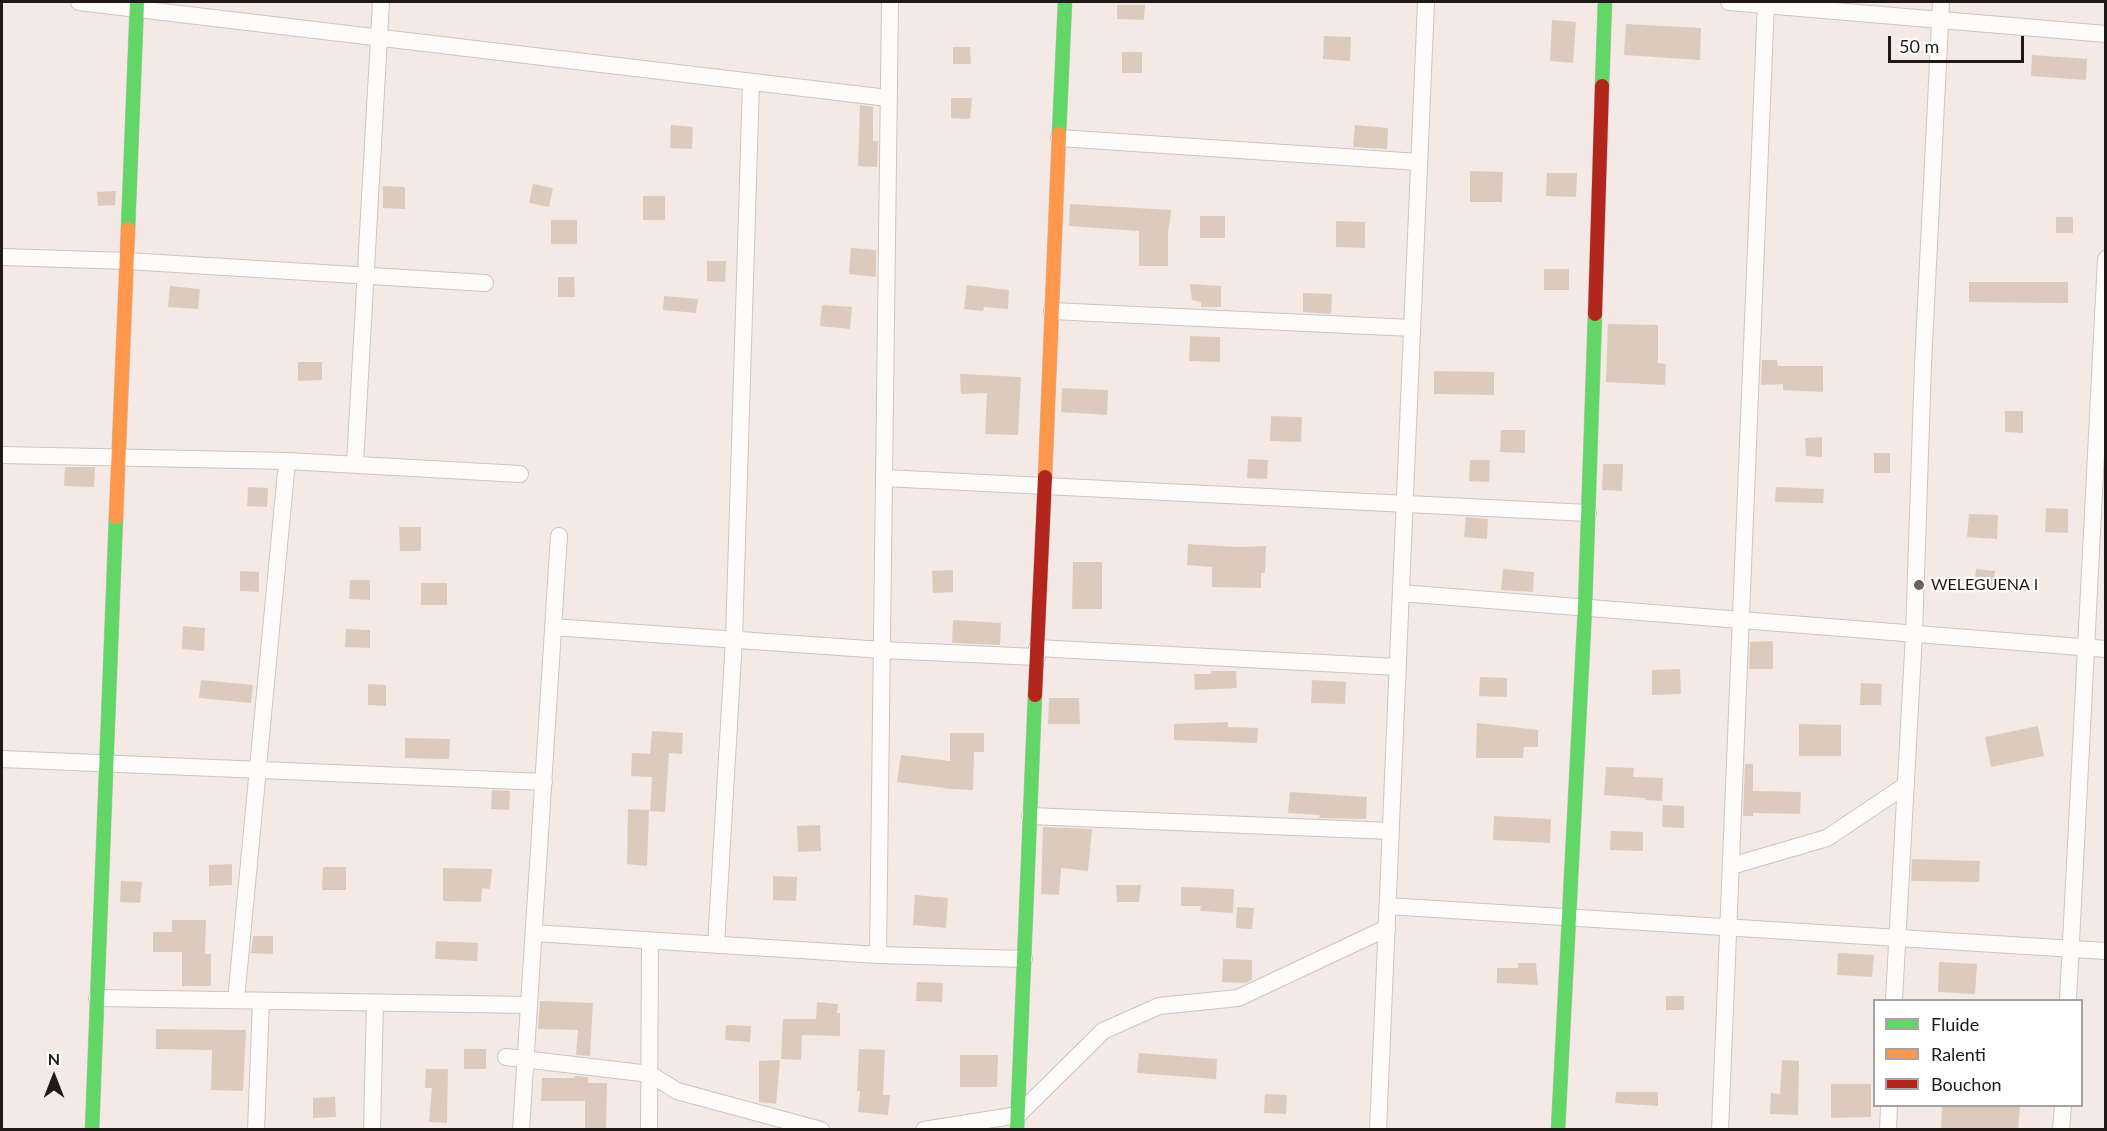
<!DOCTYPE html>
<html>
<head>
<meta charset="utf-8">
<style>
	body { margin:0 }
	#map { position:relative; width:2107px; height:1131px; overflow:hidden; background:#f4e9e4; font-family:Lato,sans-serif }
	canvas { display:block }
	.frame { position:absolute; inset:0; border:3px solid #201916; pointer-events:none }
	.legend { position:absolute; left:1873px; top:999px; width:210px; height:108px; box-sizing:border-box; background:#fff; border:2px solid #a6a3a2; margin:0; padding:8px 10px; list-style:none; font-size:18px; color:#201916 }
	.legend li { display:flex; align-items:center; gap:12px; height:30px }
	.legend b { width:30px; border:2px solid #a6a3a2 }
	.north { position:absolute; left:24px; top:1047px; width:60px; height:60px; -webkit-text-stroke:4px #fff; paint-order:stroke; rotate:0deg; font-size:16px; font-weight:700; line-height:24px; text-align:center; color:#201916 }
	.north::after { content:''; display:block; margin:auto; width:21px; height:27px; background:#201916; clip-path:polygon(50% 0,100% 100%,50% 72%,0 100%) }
	.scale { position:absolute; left:1888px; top:36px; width:136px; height:27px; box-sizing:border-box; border:3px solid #201916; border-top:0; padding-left:8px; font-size:18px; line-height:21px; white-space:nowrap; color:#201916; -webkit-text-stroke:4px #fff; paint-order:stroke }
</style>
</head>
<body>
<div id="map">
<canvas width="2107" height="1131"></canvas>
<div class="frame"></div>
<ul class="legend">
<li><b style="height:8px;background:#63d668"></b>Fluide</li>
<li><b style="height:8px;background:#ff974d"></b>Ralenti</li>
<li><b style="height:8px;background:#b3261e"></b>Bouchon</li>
</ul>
<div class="north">N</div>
<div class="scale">50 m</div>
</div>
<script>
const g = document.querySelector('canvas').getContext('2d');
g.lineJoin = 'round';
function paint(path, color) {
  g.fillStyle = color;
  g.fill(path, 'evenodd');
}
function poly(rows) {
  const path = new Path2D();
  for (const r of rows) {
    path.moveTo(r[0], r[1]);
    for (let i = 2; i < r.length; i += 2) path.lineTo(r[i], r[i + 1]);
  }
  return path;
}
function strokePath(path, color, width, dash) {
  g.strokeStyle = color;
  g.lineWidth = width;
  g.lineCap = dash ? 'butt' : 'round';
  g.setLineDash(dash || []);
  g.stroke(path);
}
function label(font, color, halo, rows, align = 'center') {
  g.font = font + ' Lato,sans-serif';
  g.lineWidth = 4.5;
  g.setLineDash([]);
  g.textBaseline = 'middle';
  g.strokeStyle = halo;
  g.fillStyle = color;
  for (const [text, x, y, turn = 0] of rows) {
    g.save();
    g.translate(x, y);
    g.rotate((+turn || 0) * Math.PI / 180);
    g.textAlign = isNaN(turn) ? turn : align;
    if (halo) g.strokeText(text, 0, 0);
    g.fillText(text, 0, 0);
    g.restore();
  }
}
paint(poly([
	[1117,5,1145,5,1144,20,1117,19],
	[1552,20,1576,22,1573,63,1550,61],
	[1626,24,1701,28,1700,60,1624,55],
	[1324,36,1351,37,1350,61,1323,59],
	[953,47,970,47,971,64,953,64],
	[1122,52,1142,52,1142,73,1122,73],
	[2032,55,2087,59,2086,80,2031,76],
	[951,98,972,98,970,119,951,118],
	[860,105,873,107,873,141,878,141,877,167,858,166],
	[671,125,693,127,692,149,670,148],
	[1355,125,1388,128,1387,149,1353,147],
	[1470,171,1503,172,1502,202,1470,202],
	[1547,173,1577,173,1576,197,1546,196],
	[533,184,553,188,549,207,529,203],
	[383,186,405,187,405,209,383,208],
	[116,191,115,205,98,206,97,192],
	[643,196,665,196,665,220,643,220],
	[1070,204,1171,210,1168,234,1168,266,1139,266,1139,231,1069,226],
	[1200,216,1225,216,1225,238,1200,238],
	[2056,217,2073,217,2073,233,2056,233],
	[551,220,577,220,577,244,551,244],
	[1336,221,1365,222,1365,248,1336,247],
	[851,248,876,250,876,277,849,274],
	[707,261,726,261,725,282,707,281],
	[1544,269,1569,269,1569,290,1544,290],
	[558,277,574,277,575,297,558,297],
	[1969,282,2068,282,2068,303,1969,302],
	[1190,284,1221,286,1221,307,1201,307,1201,302,1192,300],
	[967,285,1009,290,1008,309,984,307,983,311,964,309],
	[170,286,200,289,198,309,168,307],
	[1303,293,1332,294,1331,314,1303,312],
	[664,296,698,299,696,313,663,310],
	[822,305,852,307,850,329,820,326],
	[1608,324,1658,325,1658,363,1666,364,1665,385,1606,382],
	[1190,336,1220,337,1220,362,1189,361],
	[1762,360,1777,360,1778,366,1823,366,1823,392,1783,390,1783,384,1761,385],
	[298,362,322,362,322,380,298,381],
	[1434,371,1494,372,1494,395,1434,394],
	[960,374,1021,377,1018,435,985,434,987,393,961,394],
	[1062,388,1108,390,1107,415,1061,412],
	[2005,411,2023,411,2023,433,2005,432],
	[1271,416,1302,417,1301,442,1270,441],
	[1501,430,1525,430,1525,453,1500,452],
	[1822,437,1822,457,1806,456,1805,438],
	[1874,453,1890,453,1890,473,1874,473],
	[1248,459,1268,460,1267,479,1247,478],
	[1470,460,1490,460,1489,482,1469,481],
	[1603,464,1623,464,1622,491,1602,490],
	[65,467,95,467,94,487,64,486],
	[248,487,268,488,267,507,247,506],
	[1776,487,1824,489,1823,503,1775,502],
	[2046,508,2068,509,2068,533,2045,532],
	[1969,514,1998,515,1997,539,1967,537],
	[1466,517,1488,519,1487,539,1464,537],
	[399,527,421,527,421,551,400,551],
	[1188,544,1239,547,1266,546,1265,573,1261,573,1261,588,1212,587,1212,567,1187,565],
	[1073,562,1102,562,1102,609,1072,609],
	[1503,569,1534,572,1533,592,1501,590],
	[1976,569,1995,571,1993,590,1974,589],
	[953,570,953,592,933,593,932,571],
	[240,571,259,572,259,592,240,591],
	[350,580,370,580,370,600,349,599],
	[421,583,447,583,447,605,421,605],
	[953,620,1001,623,1000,645,952,643],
	[183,626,205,628,204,651,182,649],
	[346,629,370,630,370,648,345,647],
	[1773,641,1773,669,1749,669,1750,642],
	[1680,669,1681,694,1652,695,1652,670],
	[1211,671,1236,671,1237,688,1195,690,1194,674,1211,674],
	[1480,677,1507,678,1507,697,1479,696],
	[201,680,253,685,251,703,199,698],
	[1312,680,1346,682,1345,704,1311,703],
	[1861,683,1882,684,1881,705,1860,705],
	[368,684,386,685,386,706,368,705],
	[1049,698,1079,698,1080,724,1048,724],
	[1228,722,1228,727,1258,728,1257,743,1174,740,1174,724],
	[1477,723,1538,730,1538,747,1524,747,1523,758,1476,758],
	[1799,724,1841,725,1841,756,1799,756],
	[2038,726,2044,756,1991,767,1985,737],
	[652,731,683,733,682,754,669,753,665,812,650,811,652,777,631,776,632,753,650,754],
	[950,733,984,733,984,752,974,752,973,790,952,789,897,782,901,755,950,761],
	[405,738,450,739,449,759,405,758],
	[1745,764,1753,764,1753,791,1801,792,1800,814,1753,813,1753,816,1743,816],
	[1606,767,1634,768,1633,777,1663,778,1662,801,1645,800,1645,798,1604,795],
	[492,790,510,791,509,810,491,809],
	[1290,792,1367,797,1366,819,1319,818,1320,815,1288,813],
	[1663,805,1684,806,1684,828,1662,827],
	[628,809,649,810,647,866,627,864],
	[1494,816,1551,819,1550,843,1493,840],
	[820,825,821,851,798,852,797,826],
	[1043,827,1092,829,1088,871,1061,868,1059,895,1041,894],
	[1611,831,1643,832,1643,851,1610,850],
	[1912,859,1980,861,1979,882,1911,881],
	[232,864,232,885,209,886,209,865],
	[323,867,346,867,346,890,322,890],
	[443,868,492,869,490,889,482,888,481,902,443,901],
	[773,876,797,877,796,901,773,900],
	[121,881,142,882,140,903,120,902],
	[1116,885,1141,885,1139,902,1117,902],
	[1181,887,1234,889,1233,913,1200,911,1201,906,1181,906],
	[915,895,948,898,946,928,913,925],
	[1237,907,1254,908,1252,929,1236,928],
	[172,920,206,920,205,954,211,954,211,986,182,986,182,952,153,952,153,932,172,932],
	[253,936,273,936,273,954,251,953],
	[436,941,478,943,477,961,435,959],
	[1838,953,1874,955,1872,977,1837,975],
	[1223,959,1252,960,1252,980,1245,983,1222,982],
	[1939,962,1977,964,1975,994,1938,992],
	[1518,963,1536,963,1538,985,1497,983,1497,968,1518,968],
	[917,982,943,983,942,1002,916,1001],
	[1666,996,1684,996,1684,1010,1666,1010],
	[540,1001,593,1003,590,1056,576,1055,578,1030,538,1029],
	[817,1002,838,1004,837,1013,840,1013,840,1036,802,1035,801,1060,781,1059,783,1019,816,1019],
	[726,1025,751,1026,750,1042,725,1040],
	[156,1029,246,1030,243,1091,211,1090,212,1050,156,1049],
	[464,1049,486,1049,486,1069,464,1069],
	[859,1049,885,1050,883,1095,890,1095,888,1115,858,1112,860,1091,857,1091],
	[1139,1053,1217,1059,1216,1079,1137,1073],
	[960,1055,998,1055,997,1087,960,1087],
	[780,1060,776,1104,759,1102,759,1061],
	[1782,1060,1799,1061,1798,1115,1770,1114,1771,1093,1780,1094],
	[426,1069,448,1069,447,1123,429,1122,432,1088,425,1088],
	[575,1076,588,1077,588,1083,607,1083,606,1130,585,1130,585,1101,541,1101,542,1078,575,1078],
	[1831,1084,1871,1084,1871,1117,1831,1118],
	[1616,1092,1658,1092,1658,1106,1615,1103],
	[1265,1094,1287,1095,1286,1114,1264,1113],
	[335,1097,336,1117,313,1118,313,1098],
	[1942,1106,2020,1106,2018,1130,1941,1130]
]), '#dccbbd');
const street = poly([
	[79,2,888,98],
	[1729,2,2106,34],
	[1059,138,1419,162],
	[2,257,127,261,485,283],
	[1052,311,1412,328],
	[2,455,287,461,520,474],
	[355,464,381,2],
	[884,478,1588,513],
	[1401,593,2106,649],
	[553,627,882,650,1037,657],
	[1037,648,1398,667],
	[2,759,544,782],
	[1030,816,1391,831],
	[1731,866,1827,838,1906,785],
	[1387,906,2106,951],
	[534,933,878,955,1024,959],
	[716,945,734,639,751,82],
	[878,955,890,2],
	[97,998,529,1005],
	[236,1000,287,461],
	[1894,1000,1914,634,1923,364,1941,2],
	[2068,1000,2106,259],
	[506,1057,650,1074,677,1091,821,1130],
	[256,1130,261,1001],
	[372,1130,375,1003],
	[521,1130,559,536],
	[649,1130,650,941],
	[924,1130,1018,1115,1103,1031,1159,1006,1238,998,1387,928],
	[1378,1130,1426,2],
	[1720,1130,1766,2],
	[1888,1130,1889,1106],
	[2061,1130,2063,1106]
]);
const fast = poly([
	[1602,86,1605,2],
	[1059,134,1065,2],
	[128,229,137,2],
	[92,1130,116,517],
	[1017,1130,1035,695],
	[1558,1130,1585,607,1595,314]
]);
const slow = poly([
	[1045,477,1059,134],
	[116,517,128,229]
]);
const jam = poly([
	[1595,314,1602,86],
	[1035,695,1045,477]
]);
strokePath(street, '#cdc4c0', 18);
strokePath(fast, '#cdc4c0', 15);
strokePath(slow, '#cdc4c0', 15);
strokePath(jam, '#cdc4c0', 15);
strokePath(street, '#fdfcfb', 16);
strokePath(fast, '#63d668', 14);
strokePath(slow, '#ff974d', 14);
strokePath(jam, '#b3261e', 14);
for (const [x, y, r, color] of [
	[1919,585,6,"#6a625e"]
]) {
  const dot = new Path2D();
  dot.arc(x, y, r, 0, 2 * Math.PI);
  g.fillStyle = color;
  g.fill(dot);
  strokePath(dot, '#fff', 2);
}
label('16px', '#201916', '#fff', [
	["WELEGUENA I",1931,585]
], 'left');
</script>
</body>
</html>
